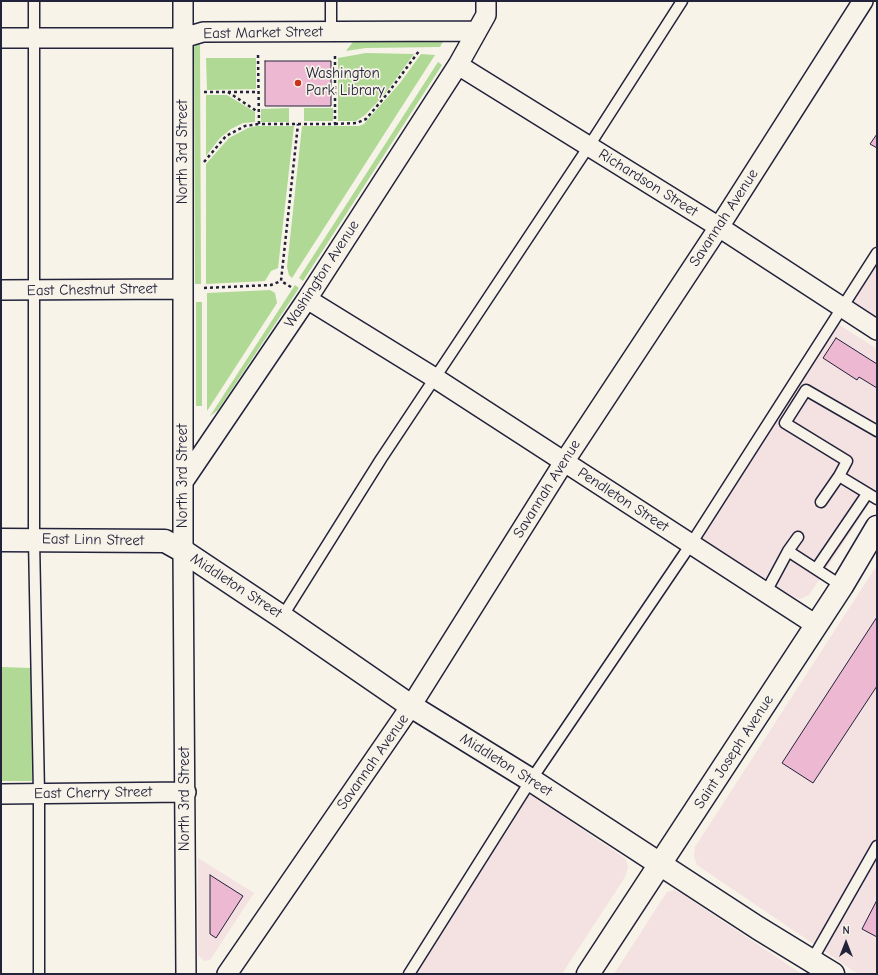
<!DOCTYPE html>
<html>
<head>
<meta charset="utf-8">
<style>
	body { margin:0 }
	#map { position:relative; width:878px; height:975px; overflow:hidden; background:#f7f3e8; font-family:"Comic Neue",sans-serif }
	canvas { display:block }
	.frame { position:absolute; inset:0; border:2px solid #22223b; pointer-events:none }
	.north { position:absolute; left:826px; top:923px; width:40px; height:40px; -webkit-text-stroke:3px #f7f3e8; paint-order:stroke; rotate:0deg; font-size:11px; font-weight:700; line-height:16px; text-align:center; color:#22223b }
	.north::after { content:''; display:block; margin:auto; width:14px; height:18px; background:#22223b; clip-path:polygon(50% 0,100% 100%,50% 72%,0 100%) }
</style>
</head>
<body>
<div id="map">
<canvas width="878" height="975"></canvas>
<div class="frame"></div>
<div class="north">N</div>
</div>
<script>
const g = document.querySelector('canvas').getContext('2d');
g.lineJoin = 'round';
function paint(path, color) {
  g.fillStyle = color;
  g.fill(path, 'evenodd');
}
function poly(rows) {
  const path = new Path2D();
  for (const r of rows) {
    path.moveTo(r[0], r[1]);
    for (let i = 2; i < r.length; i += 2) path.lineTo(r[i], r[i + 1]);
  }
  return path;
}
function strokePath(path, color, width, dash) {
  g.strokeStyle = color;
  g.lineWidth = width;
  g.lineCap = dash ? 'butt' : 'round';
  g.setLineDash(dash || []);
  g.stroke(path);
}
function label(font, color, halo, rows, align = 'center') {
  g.font = font + ' "Comic Neue",sans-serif';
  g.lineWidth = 3.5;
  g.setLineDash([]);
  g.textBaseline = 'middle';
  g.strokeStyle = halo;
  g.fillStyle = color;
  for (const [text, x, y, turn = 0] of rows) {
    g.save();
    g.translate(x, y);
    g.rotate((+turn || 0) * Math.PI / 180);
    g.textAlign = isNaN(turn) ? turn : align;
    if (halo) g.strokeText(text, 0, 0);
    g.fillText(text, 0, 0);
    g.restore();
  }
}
paint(poly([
	[877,265,877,319,852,303],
	[838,324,877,349,877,492,809,595,800,599,792,596,701,538],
	[877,565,877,974,858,974,697,865,694,856,695,847],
	[530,794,626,859,628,867,625,877,562,974,417,974],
	[198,858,254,893,210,960,204,961,198,955],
	[674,890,682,894,802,974,614,974,667,892]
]), '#f4e1e1');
paint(poly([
	[356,38,445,38,440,47,366,48,346,51],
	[200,40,201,284,195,284,194,47],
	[366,53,414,54,384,95,365,115,356,121,338,121,338,58],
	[421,54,435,55,292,278,289,275,287,267,302,126,359,126,364,124,400,83],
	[206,58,256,58,256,89,207,90],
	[438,62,442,65,303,281,299,278],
	[206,95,227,95,255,112,255,122,243,123,231,129,220,138,206,156],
	[289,108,289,122,261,122,261,109],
	[304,108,333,108,333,121,304,121],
	[257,126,294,126,278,268,271,271,265,281,206,284,206,164,229,138,248,128],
	[295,285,299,288,218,410,210,416],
	[270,290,275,293,277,303,207,411,207,293],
	[196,302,202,302,202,406,196,406],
	[1,667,31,668,32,781,1,781]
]), '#b0d996');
const building = poly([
	[265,61,331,61,331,106,265,106,265,61],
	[877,134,877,148,870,144,877,134],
	[836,338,877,364,877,388,859,377,857,380,823,358,836,338],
	[877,617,877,686,813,783,782,763,877,617],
	[210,875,243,896,216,938,210,934,210,875],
	[877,900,877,937,862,929,877,900]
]);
paint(building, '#edb8d2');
strokePath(building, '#22223b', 1);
const lane = poly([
	[34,1,34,540,39,793,39,974],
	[331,1,331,32],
	[839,476,847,461,785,423,806,390,877,431],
	[821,502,839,476,877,499],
	[798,537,788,551,842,586],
	[816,569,867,494],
	[766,592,788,551],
	[282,617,381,459,589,146,682,1],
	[812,960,877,846],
	[409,974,531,780,691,544,877,253]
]);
const street = poly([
	[183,1,183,551,186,974],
	[1,38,183,38,203,32,477,31],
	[458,65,719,227,877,330],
	[1,290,182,289],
	[307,299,435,378,816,625],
	[183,482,307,299,458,65,486,15,486,1],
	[1,794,186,792],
	[227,974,411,706,564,462,719,227,863,1]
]);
const secondary = poly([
	[1,540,165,541,183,551,282,617,411,706,531,780,758,928,833,974]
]);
const primary = poly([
	[588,974,842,586,877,527]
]);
strokePath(lane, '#22223b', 13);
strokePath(street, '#22223b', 22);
strokePath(secondary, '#22223b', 25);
strokePath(primary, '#22223b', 25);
strokePath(poly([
	[258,55,259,124,335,124,335,55],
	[204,92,258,92],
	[228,92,258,112],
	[335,124,357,123,366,119,388,93,419,51],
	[204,162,226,136,245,126,259,124],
	[291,287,281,281,298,124],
	[204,288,271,285,281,281]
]), '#22223b', 2.5, [3, 3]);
strokePath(lane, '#f7f3e8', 10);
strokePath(street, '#f7f3e8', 19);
strokePath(secondary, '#f7f3e8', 22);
strokePath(primary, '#f7f3e8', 22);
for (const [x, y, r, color] of [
	[298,83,4,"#c8321e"]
]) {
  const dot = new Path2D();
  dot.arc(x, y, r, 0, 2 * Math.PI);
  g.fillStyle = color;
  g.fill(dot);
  strokePath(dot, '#f7f3e8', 1.5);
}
label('15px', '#22223b', '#f7f3e8', [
	["East Market Street",263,33,-1],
	["North 3rd Street",183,152,-90],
	["Richardson Street",648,183,32],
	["Savannah Avenue",724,218,-57],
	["Washington Avenue",322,274,-57],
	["East Chestnut Street",92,290,-1],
	["North 3rd Street",183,476,-90],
	["Savannah Avenue",547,489,-58],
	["Pendleton Street",623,500,33],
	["East Linn Street",93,540,1],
	["Middleton Street",236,586,33],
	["Saint Joseph Avenue",734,752,-57],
	["Savannah Avenue",373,762,-55],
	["Middleton Street",506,765,32],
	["East Cherry Street",93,793,-1],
	["North 3rd Street",185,799,-90]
]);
label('15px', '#22223b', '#f7f3e8', [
	["Washington",306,74],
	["Park Library",306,91]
], 'left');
</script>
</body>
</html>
